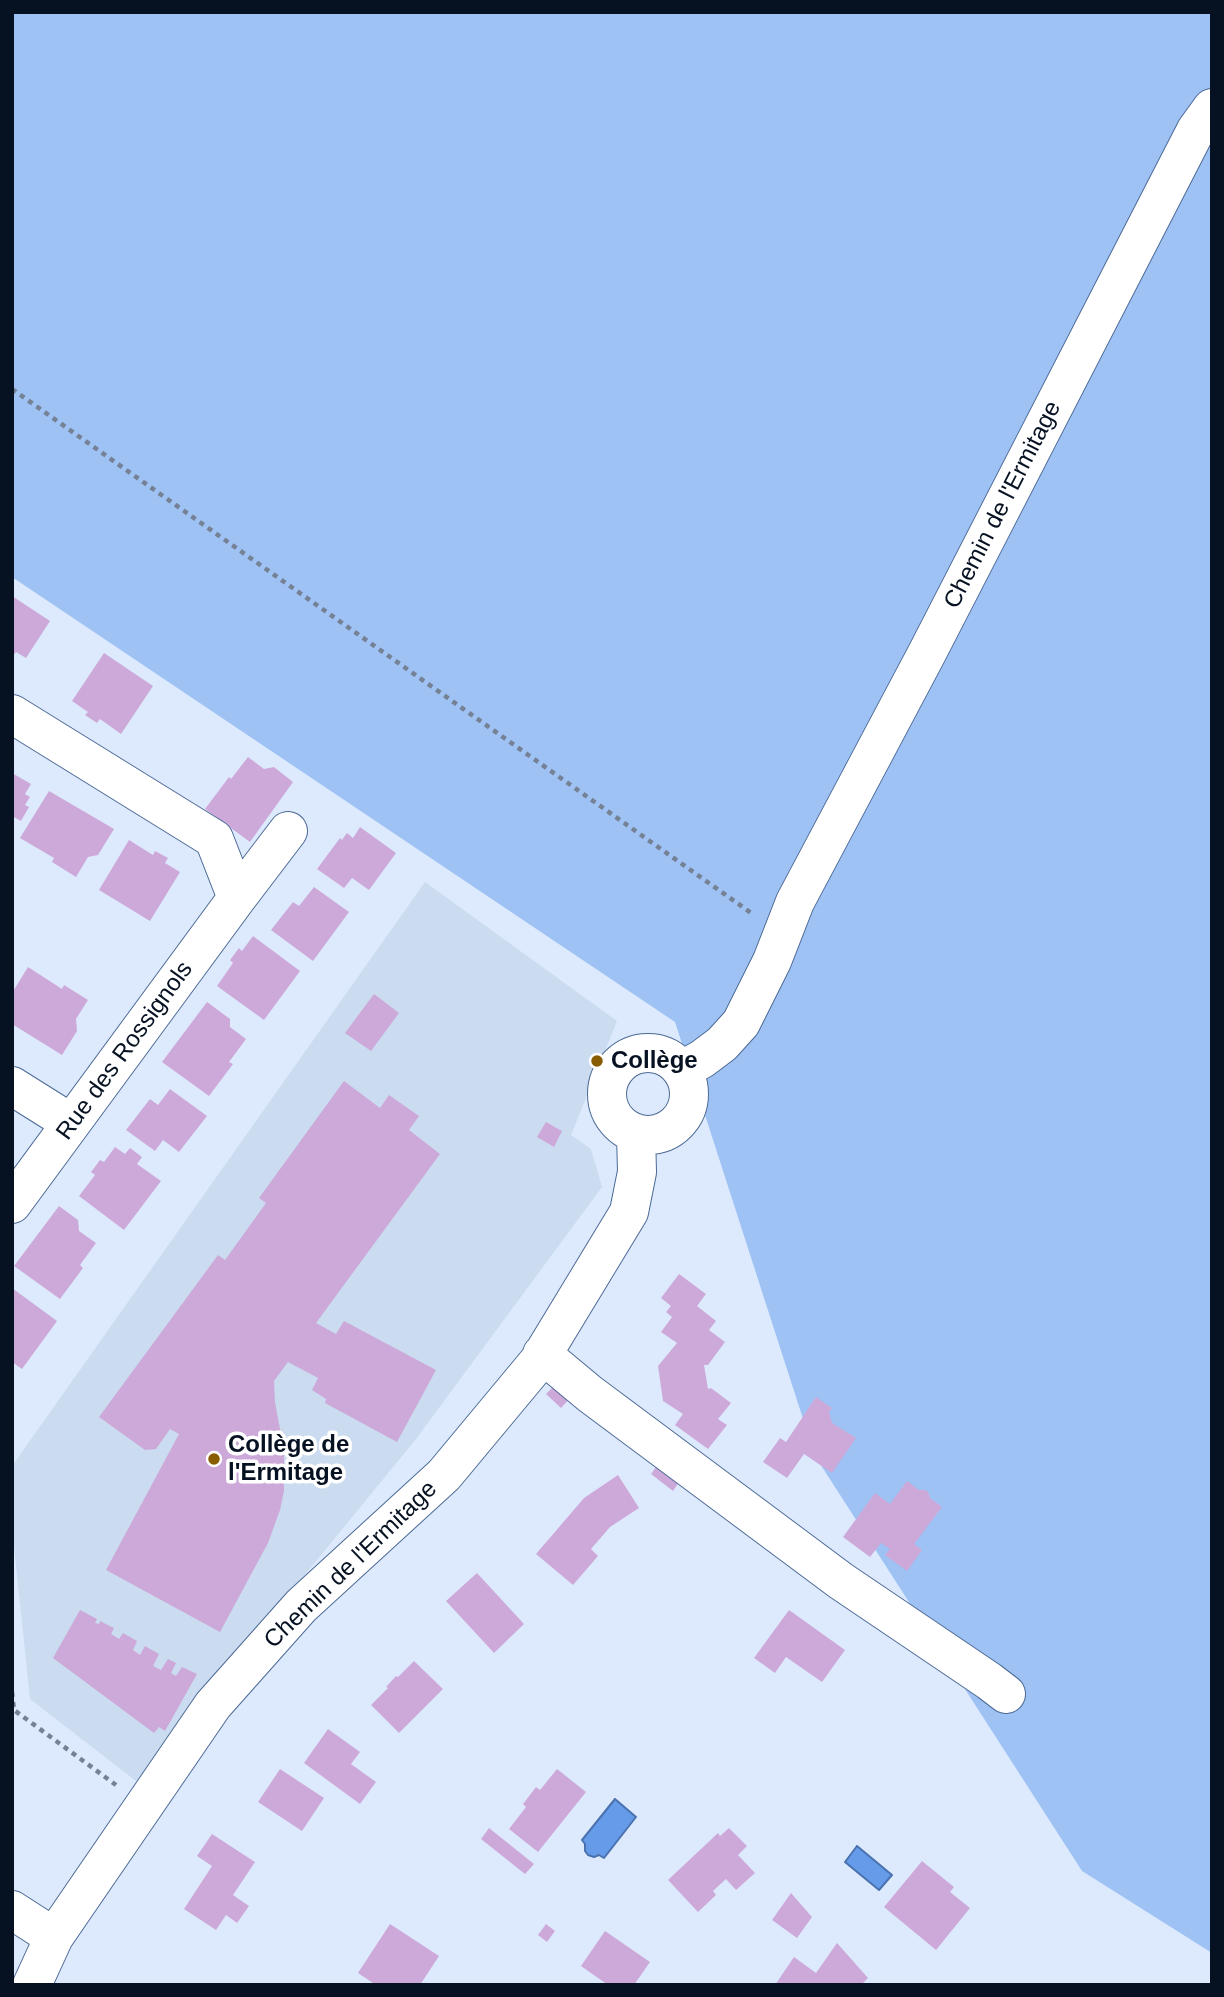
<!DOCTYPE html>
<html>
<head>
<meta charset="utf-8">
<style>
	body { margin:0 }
	#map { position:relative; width:1224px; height:1997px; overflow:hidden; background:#ddeafe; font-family:Arial,sans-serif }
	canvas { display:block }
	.frame { position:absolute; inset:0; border:14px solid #061122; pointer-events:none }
</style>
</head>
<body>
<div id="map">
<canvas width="1224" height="1997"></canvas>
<div class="frame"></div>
</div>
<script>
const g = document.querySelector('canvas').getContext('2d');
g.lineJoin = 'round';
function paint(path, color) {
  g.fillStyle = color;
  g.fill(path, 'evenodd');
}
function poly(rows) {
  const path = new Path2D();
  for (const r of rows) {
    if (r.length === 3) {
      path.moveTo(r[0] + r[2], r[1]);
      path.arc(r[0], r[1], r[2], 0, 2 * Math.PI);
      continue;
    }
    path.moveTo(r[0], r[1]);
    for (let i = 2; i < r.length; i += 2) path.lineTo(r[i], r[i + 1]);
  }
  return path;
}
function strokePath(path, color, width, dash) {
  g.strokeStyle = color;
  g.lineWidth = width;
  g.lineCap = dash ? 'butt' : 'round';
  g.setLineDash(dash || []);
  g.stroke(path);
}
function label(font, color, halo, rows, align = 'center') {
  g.font = font + ' Arial,sans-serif';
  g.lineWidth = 7;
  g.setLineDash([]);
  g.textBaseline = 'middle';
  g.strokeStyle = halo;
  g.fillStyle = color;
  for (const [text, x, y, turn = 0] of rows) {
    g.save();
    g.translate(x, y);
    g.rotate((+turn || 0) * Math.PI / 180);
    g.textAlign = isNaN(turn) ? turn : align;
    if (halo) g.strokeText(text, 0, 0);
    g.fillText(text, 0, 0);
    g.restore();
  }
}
paint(poly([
	[425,882,617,1021,571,1135,591,1149,602,1187,416,1439,136,1781,30,1699,12,1527,12,1466]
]), '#cbdbf0');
paint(poly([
	[12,12,1212,12,1212,1953,1082,1871,815,1456,675,1022,12,577]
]), '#9fc2f5');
const water = poly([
	[615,1799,636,1817,604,1858,599,1855,594,1857,588,1855,585,1851,585,1844,582,1840,615,1799],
	[857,1846,892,1875,879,1890,845,1862,857,1846]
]);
paint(water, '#669bea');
strokePath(water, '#4972ae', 2);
paint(poly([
	[12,596,50,621,26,658,16,652,12,657],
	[104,653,153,686,121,734,100,719,97,723,85,715,88,712,72,701],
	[248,757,264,769,274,767,293,782,250,842,205,809,229,777,231,779],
	[12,773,31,784,25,794,30,797,25,805,29,807,21,821,12,816],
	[49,791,114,829,98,855,88,857,76,877,52,862,54,858,20,838],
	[360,827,396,853,369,890,352,878,344,888,317,869,340,838,342,840,347,833,353,838],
	[129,840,153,855,155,851,168,858,165,863,180,872,150,921,99,890],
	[314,887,349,912,313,961,271,930,293,902,299,906],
	[253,936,300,971,264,1020,217,986,233,963,230,960,239,948,242,951],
	[28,967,62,989,64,985,88,1000,76,1019,77,1031,62,1055,12,1024,12,993],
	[374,994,399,1013,371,1051,345,1033],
	[207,1002,230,1019,230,1027,246,1039,229,1062,233,1064,209,1096,162,1062],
	[344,1081,380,1108,389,1095,419,1116,409,1130,440,1154,316,1323,336,1334,344,1321,436,1370,397,1442,325,1403,326,1399,312,1390,318,1378,288,1362,274,1381,275,1402,284,1451,284,1491,280,1510,268,1543,220,1632,106,1570,179,1434,170,1429,156,1449,145,1450,99,1417,218,1255,225,1260,266,1203,259,1198],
	[170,1089,207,1116,179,1152,163,1140,155,1151,126,1130,150,1099,158,1105],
	[546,1122,562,1131,554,1147,537,1137],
	[115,1147,125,1154,130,1148,142,1157,137,1164,161,1181,124,1230,79,1196,95,1175,91,1172,100,1160,104,1162],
	[59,1206,78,1220,79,1231,96,1243,80,1265,83,1268,60,1299,14,1266],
	[679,1274,706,1294,697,1306,716,1321,709,1330,725,1342,708,1365,704,1365,708,1389,711,1388,731,1403,718,1419,727,1425,708,1449,675,1425,683,1414,663,1401,658,1366,677,1343,661,1332,672,1317,666,1312,671,1306,661,1298],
	[12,1288,57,1321,22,1369,12,1362],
	[555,1385,571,1397,561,1408,546,1394],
	[816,1397,832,1408,829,1412,832,1423,856,1438,832,1473,804,1454,787,1478,763,1462,780,1438,786,1442],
	[659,1463,681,1479,673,1491,651,1474],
	[618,1475,639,1508,610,1527,591,1549,598,1556,573,1585,536,1554,584,1498],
	[907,1481,919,1490,926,1490,929,1494,930,1498,942,1507,914,1544,922,1550,907,1571,885,1555,890,1549,881,1543,870,1557,843,1537,875,1493,890,1504],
	[477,1573,524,1624,494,1653,446,1601],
	[80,1610,97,1619,95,1623,99,1624,100,1621,114,1628,111,1634,119,1639,123,1633,137,1641,133,1650,140,1655,145,1646,159,1654,153,1666,161,1670,168,1659,176,1663,171,1673,176,1676,182,1667,197,1674,165,1731,159,1727,154,1733,53,1658],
	[789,1610,845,1650,822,1682,786,1657,775,1673,754,1658],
	[414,1661,443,1689,399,1733,371,1705,388,1688,386,1687,396,1676,398,1677],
	[328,1729,360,1752,351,1764,376,1782,360,1804,304,1763],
	[280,1769,324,1798,302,1831,258,1802],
	[557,1769,586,1792,538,1852,509,1829,526,1807,523,1804,536,1787,540,1790],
	[489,1828,534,1864,525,1874,481,1839],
	[729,1828,747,1846,738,1855,755,1873,736,1890,726,1879,713,1891,716,1895,698,1912,668,1880,718,1833,720,1836],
	[212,1834,255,1862,233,1895,249,1906,237,1923,226,1915,216,1930,184,1909,212,1866,197,1856],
	[922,1861,954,1887,950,1892,970,1908,936,1950,884,1907],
	[791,1893,812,1917,797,1938,772,1920],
	[390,1924,439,1956,420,1985,376,1985,358,1973],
	[546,1924,555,1931,547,1942,538,1935],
	[605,1931,650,1962,634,1985,608,1985,581,1966],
	[837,1943,868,1978,861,1985,775,1985,794,1957,816,1973]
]), '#cda9d9');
const minor = poly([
	[12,714,214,839,237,898,12,1204],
	[237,898,288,831],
	[648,1094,41],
	[682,1070,702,1059,722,1044,741,1023,772,961,795,902,927,653,1196,130,1212,108],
	[12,1086,71,1123],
	[542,1354,590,1394,841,1581,989,1681,1006,1694],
	[12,1910,54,1937],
	[32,1985,54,1937,213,1705,301,1606,444,1475,538,1362,629,1212,637,1172,636,1134]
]);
strokePath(minor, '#4c6a95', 40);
strokePath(poly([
	[12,389,754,915],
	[12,1692,14,1710,116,1785]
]), '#758194', 4.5, [5, 5]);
strokePath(minor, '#fff', 38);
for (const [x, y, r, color] of [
	[597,1061,7,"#885d00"],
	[214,1459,7,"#885d00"]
]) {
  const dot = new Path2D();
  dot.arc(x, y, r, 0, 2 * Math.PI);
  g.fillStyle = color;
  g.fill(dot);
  strokePath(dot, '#fff', 2.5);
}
label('24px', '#061122', '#fff', [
	["Chemin de l'Ermitage",1003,505,-63],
	["Rue des Rossignols",125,1051,-54],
	["Chemin de l'Ermitage",351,1565,-44]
]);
label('bold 24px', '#061122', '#fff', [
	["Collège",611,1061],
	["Collège de",228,1445],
	["l'Ermitage",228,1473]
], 'left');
</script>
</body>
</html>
